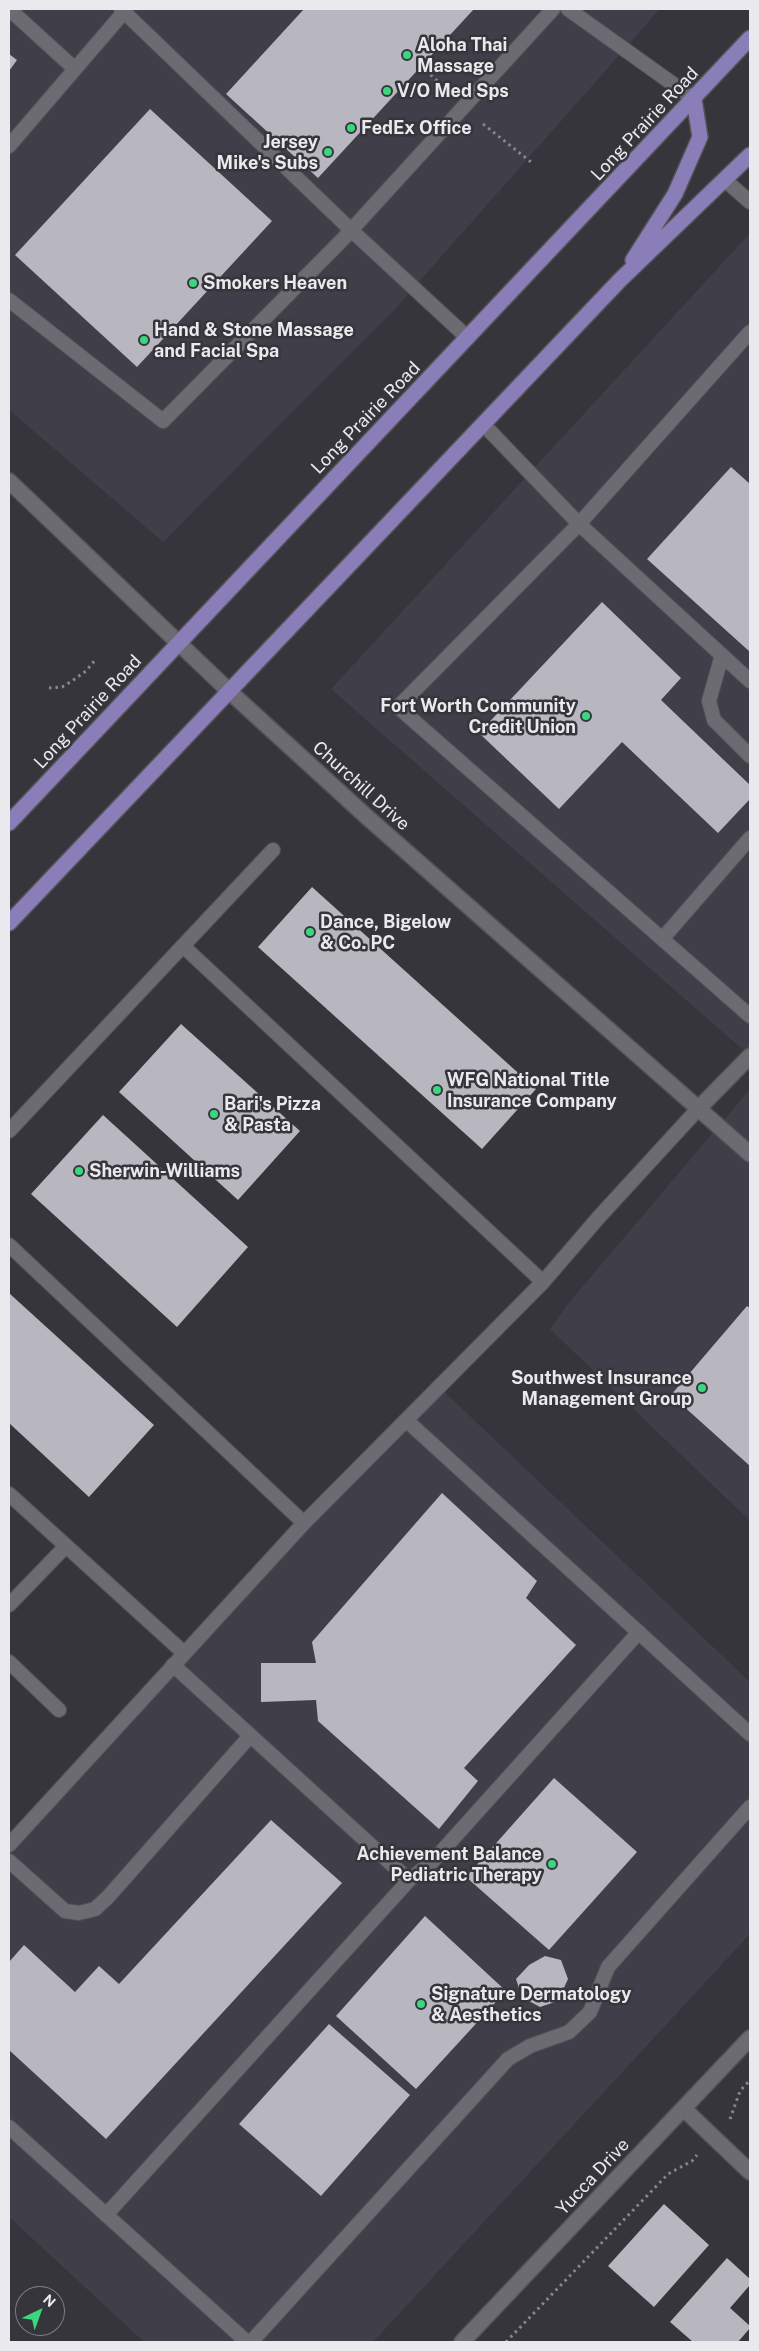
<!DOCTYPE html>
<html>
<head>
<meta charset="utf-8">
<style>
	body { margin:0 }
	#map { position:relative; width:759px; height:2351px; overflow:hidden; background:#36353b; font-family:"Public Sans",sans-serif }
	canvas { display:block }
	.frame { position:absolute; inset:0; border:10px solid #eae9ed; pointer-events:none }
	.north { position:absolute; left:15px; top:2286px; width:50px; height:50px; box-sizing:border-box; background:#36353b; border:1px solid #7e7d82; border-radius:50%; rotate:42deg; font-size:14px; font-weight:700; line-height:20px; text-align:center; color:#eae9ed }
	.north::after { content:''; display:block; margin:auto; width:18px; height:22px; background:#3ad77f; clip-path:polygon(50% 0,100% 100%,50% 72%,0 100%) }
</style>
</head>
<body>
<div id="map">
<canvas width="759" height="2351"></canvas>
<div class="frame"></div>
<div class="north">N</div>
</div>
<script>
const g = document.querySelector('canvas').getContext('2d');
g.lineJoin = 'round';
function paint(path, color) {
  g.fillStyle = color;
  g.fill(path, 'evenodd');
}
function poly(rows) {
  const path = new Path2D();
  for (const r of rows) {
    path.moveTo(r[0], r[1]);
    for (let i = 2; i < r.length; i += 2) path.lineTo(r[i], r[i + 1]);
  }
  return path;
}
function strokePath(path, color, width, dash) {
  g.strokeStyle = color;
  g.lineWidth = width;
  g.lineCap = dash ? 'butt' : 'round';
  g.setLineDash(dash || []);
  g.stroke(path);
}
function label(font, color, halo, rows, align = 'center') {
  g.font = font + ' "Public Sans",sans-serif';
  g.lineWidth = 5;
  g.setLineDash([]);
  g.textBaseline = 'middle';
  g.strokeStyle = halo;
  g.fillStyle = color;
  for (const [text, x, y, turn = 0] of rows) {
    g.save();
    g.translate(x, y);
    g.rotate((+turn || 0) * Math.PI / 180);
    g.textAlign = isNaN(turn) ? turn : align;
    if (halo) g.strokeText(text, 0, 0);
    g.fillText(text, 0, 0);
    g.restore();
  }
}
paint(poly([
	[9,9,660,9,395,309,163,542,9,410],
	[750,233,750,1056,331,689],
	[750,1089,750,1521,550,1329,567,1305],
	[433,1381,750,1682,750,1934,373,2342,144,2342,9,2217,9,1847]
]), '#3f3e49');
paint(poly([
	[304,9,474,9,318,178,226,94],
	[9,54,17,60,9,71],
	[150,109,272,221,137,367,15,255],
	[731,467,750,484,750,652,647,559],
	[602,602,681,678,661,700,750,785,750,799,718,833,622,742,559,809,479,733],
	[312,887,536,1089,482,1149,258,947],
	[181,1024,300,1131,238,1200,119,1092],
	[103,1115,248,1247,177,1327,31,1194],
	[9,1293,154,1425,89,1497,9,1423],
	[747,1306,750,1308,750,1466,671,1395],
	[442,1493,537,1581,526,1598,576,1645,464,1768,478,1781,439,1829,318,1721,316,1700,261,1702,261,1663,316,1663,312,1642],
	[554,1778,637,1852,549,1950,466,1877],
	[271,1820,342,1883,106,2139,9,2050,9,1962,24,1945,75,1992,99,1966,119,1984],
	[425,1916,506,1991,416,2089,336,2016],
	[545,1956,561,1960,568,1979,558,2001,540,2007,522,1997,516,1979,529,1965],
	[329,2024,410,2095,321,2196,239,2124],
	[664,2204,709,2245,654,2307,608,2266],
	[727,2258,750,2279,750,2285,730,2308,750,2326,750,2328,738,2342,693,2342,670,2322]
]), '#b8b7bf');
const lane = poly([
	[9,9,75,69],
	[121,9,351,230,468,338],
	[568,9,694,99],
	[9,146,124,12],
	[725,180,750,202],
	[9,300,163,421,343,239,553,9],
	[484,425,579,524,750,332],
	[722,655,709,701,714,720,750,756],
	[750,681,579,524,398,707,750,1016],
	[663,938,750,838],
	[183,946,543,1282,599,1217,699,1108],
	[9,1131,273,850],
	[9,1245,304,1523],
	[406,1420,750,1734],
	[9,1494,184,1653],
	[9,1605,66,1546],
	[9,1662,59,1710],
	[173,1665,409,1880,433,1861,639,1632],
	[9,1845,304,1523,543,1282],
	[9,1861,65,1911,79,1913,95,1909,108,1897,250,1736],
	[9,2127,247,2342],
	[106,2215,411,1878],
	[251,2342,508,2059,530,2046,569,2032,590,2012,608,1967,750,1807]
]);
const street = poly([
	[699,1108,750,1056],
	[684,2109,750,2172],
	[462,2342,750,2038]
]);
const secondary = poly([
	[9,481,230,692,367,817,750,1154]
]);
const primary = poly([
	[633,260,675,194,700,137,694,99],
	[9,823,750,38],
	[9,923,620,280,750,155]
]);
strokePath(lane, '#535257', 16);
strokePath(street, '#535257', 18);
strokePath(secondary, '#535257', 18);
strokePath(primary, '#535257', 18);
strokePath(poly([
	[421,66,447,90],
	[483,124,531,162],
	[49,688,62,687,72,681,86,671,96,659],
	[730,2119,740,2091,750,2080],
	[506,2342,668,2174,692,2161,697,2155]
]), '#88878c', 3, [2.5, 4]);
strokePath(lane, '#6c6b72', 14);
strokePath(street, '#6c6b72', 15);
strokePath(secondary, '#6c6b72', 15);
strokePath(primary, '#897eb8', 15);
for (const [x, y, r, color] of [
	[407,55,5,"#3ad77f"],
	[387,91,5,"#3ad77f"],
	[351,128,5,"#3ad77f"],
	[328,152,5,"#3ad77f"],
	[193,283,5,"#3ad77f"],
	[144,340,5,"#3ad77f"],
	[586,716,5,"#3ad77f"],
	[310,932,5,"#3ad77f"],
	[437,1090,5,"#3ad77f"],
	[214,1114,5,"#3ad77f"],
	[79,1171,5,"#3ad77f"],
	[702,1388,5,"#3ad77f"],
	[552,1864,5,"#3ad77f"],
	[421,2004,5,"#3ad77f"]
]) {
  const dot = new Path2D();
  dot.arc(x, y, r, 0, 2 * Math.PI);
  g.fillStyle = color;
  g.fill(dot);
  strokePath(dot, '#36353b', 2);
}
label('bold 18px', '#eae9ed', '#36353b', [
	["Aloha Thai",417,45],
	["Massage",417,66],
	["V/O Med Sps",397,91],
	["FedEx Office",361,128],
	["Jersey",318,142,"right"],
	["Mike's Subs",318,163,"right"],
	["Smokers Heaven",203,283],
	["Hand & Stone Massage",154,330],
	["and Facial Spa",154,351],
	["Fort Worth Community",576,706,"right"],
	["Credit Union",576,727,"right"],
	["Dance, Bigelow",320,922],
	["& Co. PC",320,943],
	["WFG National Title",447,1080],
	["Insurance Company",447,1101],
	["Bari's Pizza",224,1104],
	["& Pasta",224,1125],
	["Sherwin-Williams",89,1171],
	["Southwest Insurance",692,1378,"right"],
	["Management Group",692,1399,"right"],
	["Achievement Balance",542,1854,"right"],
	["Pediatric Therapy",542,1875,"right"],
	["Signature Dermatology",431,1994],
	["& Aesthetics",431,2015]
], 'left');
label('18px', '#eae9ed', '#36353b', [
	["Long Prairie Road",645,124,-47],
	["Long Prairie Road",366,418,-46],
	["Long Prairie Road",88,712,-47],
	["Churchill Drive",361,786,42],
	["Yucca Drive",593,2177,-47]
]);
</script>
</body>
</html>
